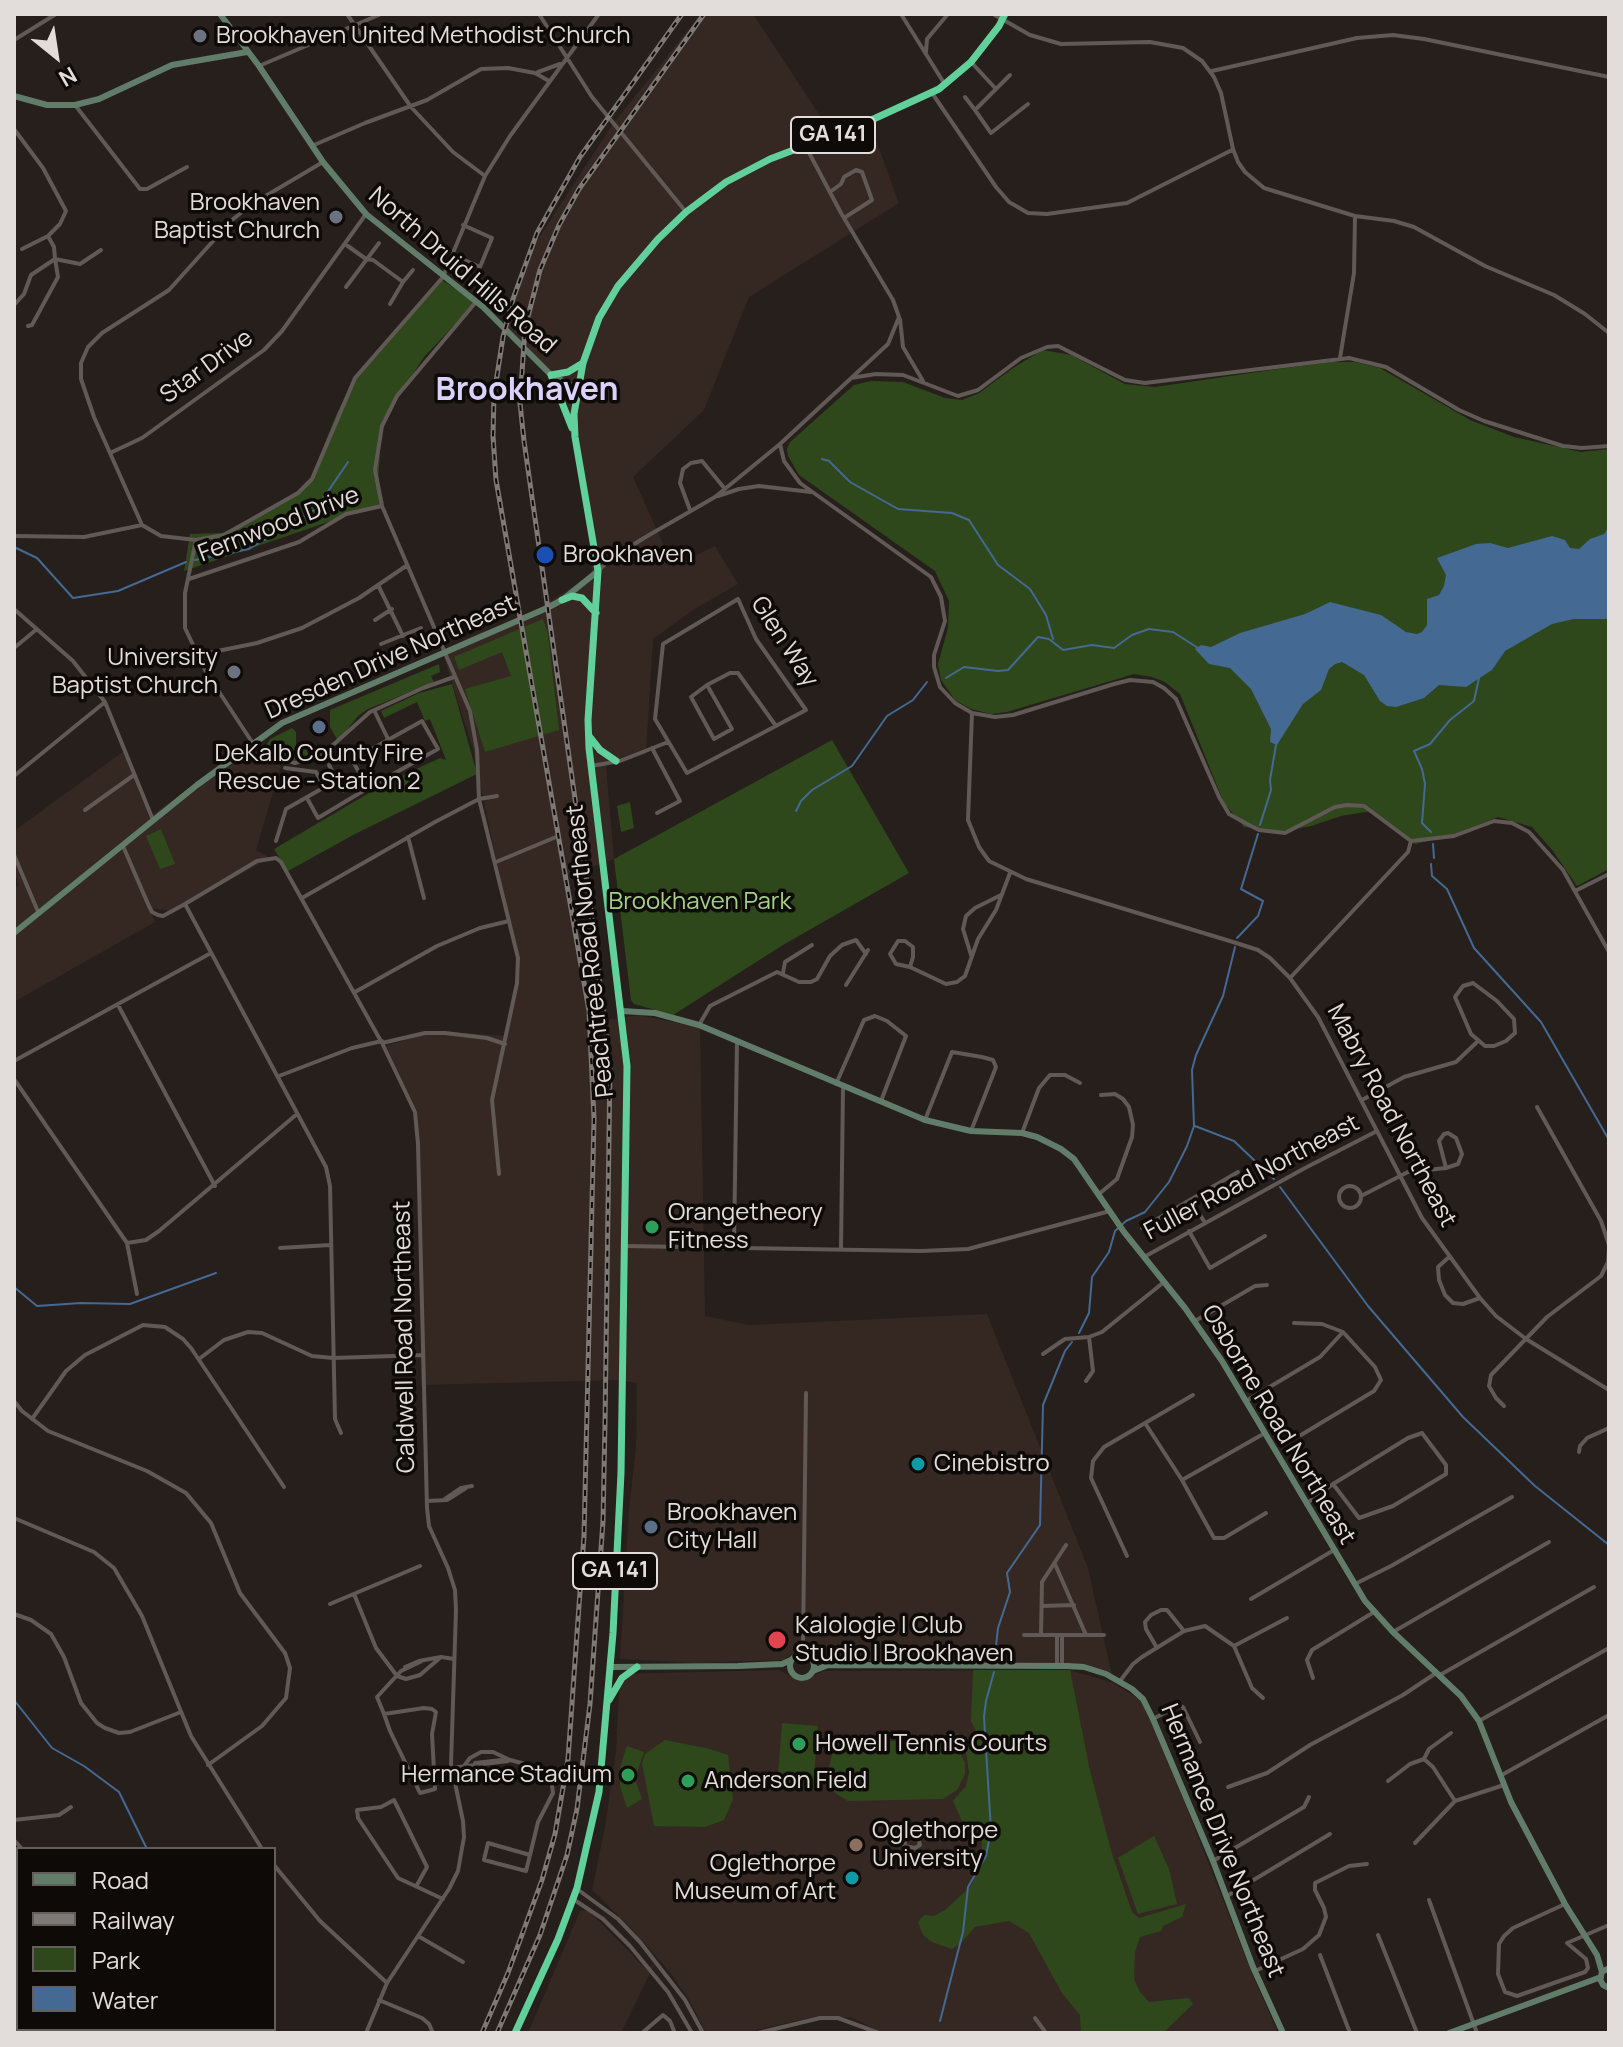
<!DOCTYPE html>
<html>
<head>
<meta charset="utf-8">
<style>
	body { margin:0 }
	#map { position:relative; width:1623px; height:2047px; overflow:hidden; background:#261f1c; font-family:Manrope,sans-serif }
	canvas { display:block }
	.frame { position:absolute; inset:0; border:16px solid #e2ddda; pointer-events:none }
	.legend { position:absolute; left:16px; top:1847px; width:260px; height:184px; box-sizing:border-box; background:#0d0a08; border:2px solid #625e5c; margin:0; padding:10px 14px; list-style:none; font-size:24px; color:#e2ddda }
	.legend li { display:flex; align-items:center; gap:16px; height:40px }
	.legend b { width:40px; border:2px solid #625e5c }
	.north { position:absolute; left:16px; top:16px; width:80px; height:80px; -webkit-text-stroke:6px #0d0a08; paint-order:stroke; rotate:150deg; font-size:22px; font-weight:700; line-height:32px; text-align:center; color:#e2ddda }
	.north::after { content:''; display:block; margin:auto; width:28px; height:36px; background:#e2ddda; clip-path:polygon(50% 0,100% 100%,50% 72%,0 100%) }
</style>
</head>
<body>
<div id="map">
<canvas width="1623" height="2047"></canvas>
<div class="frame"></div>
<ul class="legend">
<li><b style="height:10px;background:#617d6a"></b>Road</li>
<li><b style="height:10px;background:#7f7976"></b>Railway</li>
<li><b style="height:22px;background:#2e481c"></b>Park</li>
<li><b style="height:22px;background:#446993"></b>Water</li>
</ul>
<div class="north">N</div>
</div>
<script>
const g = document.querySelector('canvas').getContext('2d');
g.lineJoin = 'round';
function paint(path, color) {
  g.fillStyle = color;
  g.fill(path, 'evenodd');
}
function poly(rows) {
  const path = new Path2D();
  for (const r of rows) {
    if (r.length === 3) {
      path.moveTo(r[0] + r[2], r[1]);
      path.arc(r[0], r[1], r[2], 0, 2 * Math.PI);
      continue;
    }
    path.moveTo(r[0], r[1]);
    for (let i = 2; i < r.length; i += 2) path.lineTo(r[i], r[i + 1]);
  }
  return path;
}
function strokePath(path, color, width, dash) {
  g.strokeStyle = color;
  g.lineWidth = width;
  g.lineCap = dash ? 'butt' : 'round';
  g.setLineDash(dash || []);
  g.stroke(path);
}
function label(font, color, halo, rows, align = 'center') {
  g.font = font + ' Manrope,sans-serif';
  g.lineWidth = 7;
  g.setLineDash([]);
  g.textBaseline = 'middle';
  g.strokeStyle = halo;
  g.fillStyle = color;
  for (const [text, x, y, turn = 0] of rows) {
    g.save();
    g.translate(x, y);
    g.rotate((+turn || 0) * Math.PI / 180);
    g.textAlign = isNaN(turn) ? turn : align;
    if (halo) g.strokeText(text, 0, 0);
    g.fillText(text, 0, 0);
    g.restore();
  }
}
paint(poly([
	[701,14,753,14,832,134,870,124,899,203,749,297,704,410,633,477,673,566,715,546,738,584,693,610,653,639,646,754,606,766,614,859,563,877,588,1023,639,1015,673,1022,673,1015,700,1026,705,1316,749,1325,987,1314,1088,1568,1112,1675,1066,1665,826,1660,803,1646,783,1660,694,1663,620,1659,629,1510,636,1447,637,1383,619,1380,421,1385,421,1176,417,1112,386,1046,434,1031,507,1036,520,971,472,746,442,651,478,633,537,613,543,606,592,574,588,499,571,435,552,379,525,344,506,330,529,253,612,125],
	[254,749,282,762,256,850,270,858,173,911,149,908,155,922,14,1002,14,889,19,885,14,871,14,831,124,751,149,817,220,766],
	[779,1670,795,1679,803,1681,824,1671,1070,1670,1113,1683,1134,1696,1142,1702,1163,1748,1251,1971,1278,2033,883,2033,853,2018,831,2016,813,2017,743,2033,706,2033,688,1998,669,1971,631,1928,592,1890,605,1827,616,1751,620,1674],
	[588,1910,647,1970,655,1963,621,2033,528,2033,580,1911]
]), '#352822');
paint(poly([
	[442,280,476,302,424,357,382,421,378,483,384,503,184,571,190,534,222,533,275,507,308,485,337,413,355,379],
	[1043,350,1071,355,1125,384,1155,387,1278,369,1331,362,1355,362,1380,368,1470,420,1514,437,1581,452,1609,449,1609,869,1577,886,1553,851,1532,827,1498,817,1453,835,1415,844,1372,811,1341,816,1311,826,1279,832,1244,827,1224,803,1180,694,1165,682,1152,677,1134,674,1007,712,991,714,971,709,955,700,941,680,938,664,948,628,949,601,935,571,799,475,788,456,787,449,790,442,854,385,871,381,903,382,945,398,962,400,979,393,1016,366],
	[543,619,548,634,559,730,485,752,465,689,511,676,502,652,459,670,454,657],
	[439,664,440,672,431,676,434,682,368,709,358,716,338,741,330,727,330,710],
	[452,684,477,774,355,834,288,871,274,849,386,783,440,758,446,760,430,719,425,721,417,702,384,718,381,711,419,693],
	[292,728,296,732,296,746,305,747,310,757,294,760,265,747,270,739],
	[832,740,909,873,783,945,673,1015,634,1004,631,1000,614,859],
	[630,802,634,828,621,832,617,806],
	[161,829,175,864,160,869,146,836],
	[973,1670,1070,1670,1090,1771,1112,1854,1132,1912,1139,1918,1186,1904,1182,1917,1163,1926,1161,1931,1140,1937,1135,1952,1134,1979,1140,1992,1149,2002,1189,1998,1193,2004,1163,2033,1081,2033,1080,2015,1062,1993,1029,1933,1009,1921,975,1927,960,1944,952,1949,932,1942,923,1935,918,1922,924,1915,934,1916,945,1910,970,1887,980,1869,982,1839,974,1825,962,1821,953,1801,966,1786,969,1772,966,1753,956,1744,954,1736,958,1733,974,1742,980,1739,971,1721],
	[782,1723,818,1726,813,1790,777,1788],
	[665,1740,706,1748,728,1755,733,1799,724,1820,705,1827,654,1826,642,1763,645,1754],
	[944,1740,956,1744,965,1763,965,1774,957,1790,943,1799,848,1801,835,1793,827,1778,832,1754,848,1742],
	[627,1746,644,1752,635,1779,642,1799,627,1808,620,1786,620,1767],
	[1154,1836,1169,1869,1177,1904,1138,1914,1118,1858]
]), '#2e481c');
paint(poly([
	[1609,527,1609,619,1574,619,1552,624,1505,651,1492,670,1466,687,1439,685,1424,698,1396,707,1387,706,1380,701,1364,675,1342,662,1335,664,1329,669,1321,690,1303,704,1277,745,1270,742,1271,729,1251,689,1230,668,1209,664,1195,649,1201,645,1211,647,1240,633,1305,614,1330,602,1381,615,1406,632,1417,634,1422,632,1427,625,1427,599,1439,595,1444,586,1446,575,1437,558,1476,544,1490,543,1508,548,1552,536,1565,540,1570,548,1579,549,1590,539,1604,534]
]), '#446993');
strokePath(poly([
	[822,459,829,461,850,482,898,509,952,513,969,520,998,565,1030,589,1046,615,1053,639],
	[14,547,37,558,73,598,118,591,186,562],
	[195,560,249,549,316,509,348,462],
	[946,678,964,667,998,671,1008,670,1038,637,1049,639,1063,650,1092,645,1114,648,1132,635,1149,629,1173,632,1198,648],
	[796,811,801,801,812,790,852,766,887,716,913,700,927,682],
	[1260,825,1271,790,1270,780,1276,745],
	[1431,832,1422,823,1425,784,1422,769,1414,751,1430,744,1450,720,1474,701,1479,678],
	[1433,844,1434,858],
	[1431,864,1432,876,1447,889,1474,948,1541,1022,1609,1140],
	[1237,938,1258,916,1263,901,1241,889,1258,834],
	[1195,1126,1234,1141,1274,1179],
	[1280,1187,1368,1306,1463,1417,1535,1486,1609,1545],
	[14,1287,37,1306,81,1303,130,1304,216,1273],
	[1079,1333,1089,1313,1092,1277,1109,1252,1115,1231,1126,1221,1145,1212,1169,1182,1187,1146,1194,1126,1192,1070,1196,1055,1223,996,1235,947],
	[995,1655,998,1628,1010,1592,1007,1573,1040,1525,1043,1405,1065,1351,1072,1342],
	[14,1700,52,1748,84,1766,119,1792,147,1849],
	[940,2021,963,1932,968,1887,986,1856,991,1830,984,1717,986,1701,994,1672]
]), '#446993', 2);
strokePath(poly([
	[347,14,411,107,453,152,485,176],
	[539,14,592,97,686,212],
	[901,14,944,83],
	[982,14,993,14],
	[993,14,1030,35,1061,44,1150,42,1183,48,1202,61,1214,77,1221,93,1233,149,1238,162,1245,172,1264,188,1355,216,1394,221,1414,227,1485,266,1554,295,1585,314,1609,333],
	[14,40,56,14],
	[926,52,927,39,948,14],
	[971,62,996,89],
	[259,66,381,14],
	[1212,71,1357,38,1393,35,1424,39,1609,77],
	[538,72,560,64],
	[932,93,996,187,1009,202,1028,213,1047,214,1127,203,1232,150],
	[965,97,975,110,1010,75],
	[75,105,140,189,147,189,187,167],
	[975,110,991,133,1028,104],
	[14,129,43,168,66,211,60,224,48,236,22,249],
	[314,145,365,123,427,100,481,69,508,68,535,73,549,81],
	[323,162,252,204,232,220,169,290,102,333,88,347,81,363,81,379,94,417,142,525,161,536,196,540,224,535,298,493,312,479,355,378,443,277,485,176,510,136,599,14],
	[830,192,841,184,844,177,856,170,862,172,872,200,844,218],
	[345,244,366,259,373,260,403,282],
	[453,255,480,267,492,238,463,225],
	[346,287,379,243],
	[476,302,397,396,382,426,375,470,382,506,470,711,477,750,479,799,518,958,517,983,492,1100,499,1174],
	[390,304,403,282,413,270],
	[14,305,24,294,31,275,55,259,54,247,48,236],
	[900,319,903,347,923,381],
	[28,326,32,325,58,277,55,259,80,264,101,250],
	[1340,358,1354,273,1355,216],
	[851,378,876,374,903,375,958,396,978,390,1021,358,1047,347,1058,346,1125,380,1145,383,1349,358,1386,367,1459,410,1484,421,1563,446,1582,448,1609,446],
	[780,444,784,461,800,483,931,577,941,597,945,621,934,655,934,667,940,687,955,703,972,713,995,717,1013,715,1114,684,1130,680,1153,682,1164,688,1176,699,1219,797,1229,814,1247,824,1259,830,1285,833,1335,807,1347,805,1364,806,1411,841,1454,836,1494,821,1512,823,1529,832,1563,870,1609,952],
	[110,453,142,438,264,350,282,331,366,214],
	[718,496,739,489,759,486,811,492],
	[690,510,680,483,683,469,691,463,702,461,725,489],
	[14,536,84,537,142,525],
	[196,540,185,593,185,628,206,672,252,742,282,759,295,763,324,753,370,712,423,688,454,677],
	[600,569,609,560,644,538,715,497,780,444,888,344,899,317,893,300,841,213,806,147],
	[189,579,299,542,346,514,382,506],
	[378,585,403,636],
	[738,599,756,639,806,710,687,773,655,719,663,644,738,599],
	[14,609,73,661,105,702,153,820],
	[375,620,392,609],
	[381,644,421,628],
	[14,648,37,629],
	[198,655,257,643,302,628,359,598,406,566],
	[707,685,732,729,714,739,691,697,707,685],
	[707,685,730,673,738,673,776,726],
	[374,710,388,739],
	[972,713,968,820,979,847,989,861,1026,879,1233,942,1258,950,1270,958,1290,978,1318,1017,1422,1218,1480,1298,1496,1316,1526,1339,1609,1390],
	[652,748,680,801,657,813],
	[329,765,337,780],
	[591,766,620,761,668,742],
	[285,768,316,772,325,788],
	[14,776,105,702],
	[307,798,318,818,368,788,352,760,422,721,438,749,368,788],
	[85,810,134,775],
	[408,837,424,898],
	[276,841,286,809,337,780,343,791],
	[123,846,148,904,152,912,158,915,163,916,185,904,257,861,276,858,281,862,382,1043,415,1112,418,1144,427,1508,429,1526,448,1568,455,1590,456,1610,451,1764,463,1821,464,1837,458,1871,449,1889,387,1983,366,2033],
	[14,855,39,914],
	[496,862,556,837],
	[1575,891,1609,874],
	[302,898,435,822,479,799,497,796],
	[185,904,326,1167,330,1186,335,1419,341,1433],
	[971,955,963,929,966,916,975,908,1001,895],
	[910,967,913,957,913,947,905,941,898,941,890,954,896,964,910,967,946,984,957,982,965,976,978,939,996,910,1010,873],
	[783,973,785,962,812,945],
	[1290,978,1408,852,1411,841],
	[1473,983,1497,1001,1514,1019,1515,1033,1506,1041,1494,1046,1485,1046,1471,1034,1455,997,1463,986,1473,983],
	[846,985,868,950],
	[355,992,437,946,480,928,509,921],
	[118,1005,215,1186],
	[699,1025,710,1006,777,972,799,982,811,982,817,979,830,956,842,945,856,940,866,954],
	[382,1043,425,1033,445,1033,487,1038,505,1044],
	[14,1061,211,953],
	[279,1076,352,1048,382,1041],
	[14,1079,127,1243,137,1294],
	[836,1084,864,1020,875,1016,887,1021,906,1036,881,1101],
	[1362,1100,1404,1077,1456,1062,1477,1042],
	[1537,1107,1601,1221,1609,1245],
	[925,1120,952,1052,982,1057,993,1060,996,1067,971,1131],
	[1022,1133,1039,1088,1050,1075,1065,1075,1080,1083],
	[1448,1133,1456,1138,1462,1154,1458,1164,1446,1168,1439,1141,1444,1134,1448,1133],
	[1350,1197,11],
	[1099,1194,1117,1179,1132,1137,1133,1125,1129,1107,1123,1099,1115,1094,1101,1095],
	[1361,1196,1408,1172,1446,1168],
	[1191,1200,1205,1223],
	[1142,1228,1238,1172],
	[1189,1231,1210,1268,1265,1236],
	[127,1243,146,1240,159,1231,297,1114],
	[625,1246,921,1251,968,1249,1110,1211],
	[734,1246,737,1041],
	[280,1248,330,1245],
	[841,1248,843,1087],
	[1144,1257,1305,1168,1377,1131],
	[1449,1257,1438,1267,1439,1280,1445,1295,1453,1303,1463,1304,1480,1298],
	[1195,1321,1255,1286,1267,1285],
	[1294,1323,1322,1324,1343,1332,1375,1367,1381,1380,1374,1391,1301,1435],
	[1043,1354,1065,1339,1089,1337,1102,1332,1164,1282],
	[199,1359,224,1340,248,1332,262,1333,312,1356,333,1358,423,1355],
	[1086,1381,1093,1371,1089,1337],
	[14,1401,22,1411,48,1431,147,1471,186,1493,211,1523,240,1593,285,1653,290,1668,286,1698,262,1726,208,1765],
	[1246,1401,1320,1357,1343,1332],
	[1504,1406,1496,1398,1489,1386,1491,1375,1547,1317,1601,1276,1608,1262,1609,1248],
	[32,1419,66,1371,85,1355,143,1325,165,1327,183,1339,191,1348,284,1487],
	[1145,1423,1182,1480,1214,1538,1224,1538,1266,1513],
	[1422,1433,1446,1465,1446,1474,1393,1506,1359,1518,1333,1484,1408,1438,1422,1433],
	[1579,1452,1580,1446,1587,1438,1609,1428],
	[1182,1480,1265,1433],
	[445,1499,461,1488,472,1486],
	[427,1501,447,1500,466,1488],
	[1306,1504,1333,1484],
	[14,1518,94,1552,114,1568,142,1616,191,1736,262,1849],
	[1127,1556,1091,1478,1093,1461,1104,1447,1193,1395],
	[1055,1564,1086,1635],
	[1355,1584,1391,1566,1512,1497],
	[354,1594,376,1648,397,1676,406,1679,420,1675,441,1657],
	[1251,1599,1334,1550],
	[330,1604,420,1566],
	[1042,1606,1074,1605],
	[14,1614,31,1620,51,1634,64,1657,81,1703,97,1723,105,1728,119,1733,130,1732,181,1712],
	[1393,1632,1549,1542],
	[1024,1635,1104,1635],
	[1041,1635,1042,1582,1066,1545],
	[1057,1635,1057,1665],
	[1062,1635,1062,1666],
	[1234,1646,1287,1618],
	[1157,1648,1146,1629,1145,1622,1151,1615,1161,1610,1167,1610,1184,1631],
	[797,1655,803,1646,806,1393],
	[405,1667,419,1661,441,1657,454,1659],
	[1440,1675,1594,1587],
	[1313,1678,1307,1660,1312,1650,1374,1612],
	[1120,1681,1133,1664,1142,1657,1184,1631,1205,1626,1234,1646,1252,1688,1263,1698],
	[384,1714,424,1708,432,1709,436,1712,432,1734,435,1789,420,1793,390,1731,384,1714,377,1697,401,1671,422,1661],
	[1153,1719,1179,1705,1183,1707,1200,1742],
	[1479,1721,1609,1648],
	[1424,1759,1429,1749,1451,1733],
	[475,1763,502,1760],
	[464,1766,470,1758,481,1752,493,1752,510,1760,541,1768,551,1778,553,1793,538,1822,530,1855,526,1871,484,1860,488,1843,530,1855],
	[451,1768,508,1761],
	[1500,1776,1609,1715],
	[1388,1781,1410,1764,1424,1759,1433,1767,1455,1801],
	[1228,1787,1267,1773,1310,1745,1403,1695,1436,1673],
	[14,1820,59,1815,71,1807],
	[907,1836,918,1838,920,1845,915,1848,904,1846,907,1836],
	[14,1840,22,1849],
	[1415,1843,1455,1801,1504,1785],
	[1213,1861,1304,1807,1309,1797],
	[274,1865,320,1921,387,1983],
	[417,1885,427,1867,394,1800,381,1807,357,1810,358,1818,398,1878,443,1899],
	[577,1889,618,1919,640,1942,685,2000,703,2033],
	[1227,1896,1330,1834],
	[573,1899,603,1919,630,1946,668,1992,692,2033],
	[1429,1900,1477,2033],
	[1565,1904,1513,1928,1504,1936,1499,1944,1498,1974,1505,1992,1517,1996,1585,1972,1588,1968,1586,1959,1567,1943,1609,1925],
	[1378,1935,1417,2033],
	[418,1936,463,1962],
	[1320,1955,1350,2033],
	[1255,1971,1303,1949,1319,1935,1326,1917,1324,1908,1315,1890,1315,1883,1349,1866,1367,1864],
	[379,2000,422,2018,429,2024,433,2033],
	[1035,2018,1046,2033],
	[176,2029,180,2033],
	[642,2033,663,2015,670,2021,674,2031,672,2033],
	[758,2033,820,2018,838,2018,879,2033]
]), '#615955', 4);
strokePath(poly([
	[220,14,259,66,323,162,366,214,483,307,551,375,578,389],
	[14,96,47,105,75,105,99,99,172,65,247,52],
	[14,933,197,785,282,723,547,608,562,600,598,571],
	[622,1011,655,1013,699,1025,925,1120,971,1131,1022,1133,1037,1137,1061,1149,1074,1159,1124,1232,1185,1308,1222,1361,1365,1601,1393,1632,1461,1696,1479,1721,1511,1802,1565,1904,1597,1955,1602,1972],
	[802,1666,12],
	[610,1667,738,1666,782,1664,791,1660],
	[813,1671,828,1665,1067,1666,1084,1667,1106,1674,1132,1689,1143,1699,1153,1719,1213,1861,1253,1967,1283,2033],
	[1609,1968,1602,1972,1600,1979,1603,1985,1609,1988],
	[1449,2033,1601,1977]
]), '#617d6a', 6);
strokePath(poly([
	[572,428,551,375,568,372,583,363],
	[562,600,572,596,582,598,596,613],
	[589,736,600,750,616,761],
	[609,1700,622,1678,637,1667],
	[515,2033,558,1939,577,1888,599,1792,613,1633,621,1473,627,1066,589,748,588,720,598,571,575,437,574,414,583,363,599,318,618,286,658,239,686,212,726,182,770,159,867,122,939,89,971,62,999,26,1005,14]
]), '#61d09b', 7);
const rail = poly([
	[482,2033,508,1973,542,1880,555,1834,568,1759,584,1536,594,1119,589,1011,496,480,493,436,494,395,503,337,513,299,537,233,580,157,682,14],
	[497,2033,540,1935,567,1855,577,1809,590,1704,603,1521,605,1424,610,1065,589,897,524,441,520,403,525,328,540,270,559,225,579,189,704,14]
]);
strokePath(rail, '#7f7976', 5);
strokePath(rail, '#0d0a08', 2, [6]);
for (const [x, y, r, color] of [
	[200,36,8,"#6b7280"],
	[336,217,8,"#6b7280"],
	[545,555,10,"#1a4fb4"],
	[234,672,8,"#6b7280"],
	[319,727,8,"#5c6f8a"],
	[652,1227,8,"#2e9e5b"],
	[918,1464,8,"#0f9aa8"],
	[651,1527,8,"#5c6f8a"],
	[777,1640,10,"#e0444e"],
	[799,1744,8,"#2e9e5b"],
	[628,1775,8,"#2e9e5b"],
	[688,1781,8,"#2e9e5b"],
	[856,1845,8,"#8d6e63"],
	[852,1878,8,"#0f9aa8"]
]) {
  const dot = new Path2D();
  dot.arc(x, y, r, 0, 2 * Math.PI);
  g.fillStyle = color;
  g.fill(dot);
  strokePath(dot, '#0d0a08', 3);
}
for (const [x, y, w] of [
	[833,135,84],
	[615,1571,84]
]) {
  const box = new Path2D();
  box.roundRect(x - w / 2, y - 18, w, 36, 6);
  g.fillStyle = '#0d0a08';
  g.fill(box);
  strokePath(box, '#e2ddda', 2);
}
label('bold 22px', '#e2ddda', null, [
	["GA 141",833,135],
	["GA 141",615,1571]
]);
label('24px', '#e2ddda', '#0d0a08', [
	["Brookhaven United Methodist Church",216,36],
	["Brookhaven",320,203,"right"],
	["Baptist Church",320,231,"right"],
	["Brookhaven",563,555],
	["University",218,658,"right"],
	["Baptist Church",218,686,"right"],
	["DeKalb County Fire",319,754,"center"],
	["Rescue - Station 2",319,782,"center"],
	["Orangetheory",668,1213],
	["Fitness",668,1241],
	["Cinebistro",934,1464],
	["Brookhaven",667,1513],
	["City Hall",667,1541],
	["Kalologie | Club",795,1626],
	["Studio | Brookhaven",795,1654],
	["Howell Tennis Courts",815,1744],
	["Hermance Stadium",612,1775,"right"],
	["Anderson Field",704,1781],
	["Oglethorpe",872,1831],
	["University",872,1859],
	["Oglethorpe",836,1864,"right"],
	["Museum of Art",836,1892,"right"]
], 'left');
label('24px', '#e2ddda', '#0d0a08', [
	["North Druid Hills Road",462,271,41],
	["Star Drive",207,367,-36],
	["Fernwood Drive",279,525,-21],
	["Glen Way",784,642,57],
	["Dresden Drive Northeast",391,658,-24],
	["Peachtree Road Northeast",591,951,-96],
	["Mabry Road Northeast",1391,1116,62],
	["Fuller Road Northeast",1252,1178,-28],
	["Caldwell Road Northeast",405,1337,-91],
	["Osborne Road Northeast",1278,1425,59],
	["Hermance Drive Northeast",1222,1841,68]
]);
label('24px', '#a4d188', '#0d0a08', [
	["Brookhaven Park",700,902]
]);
label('bold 32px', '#dad1fd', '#0d0a08', [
	["Brookhaven",527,391]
]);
</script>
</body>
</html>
